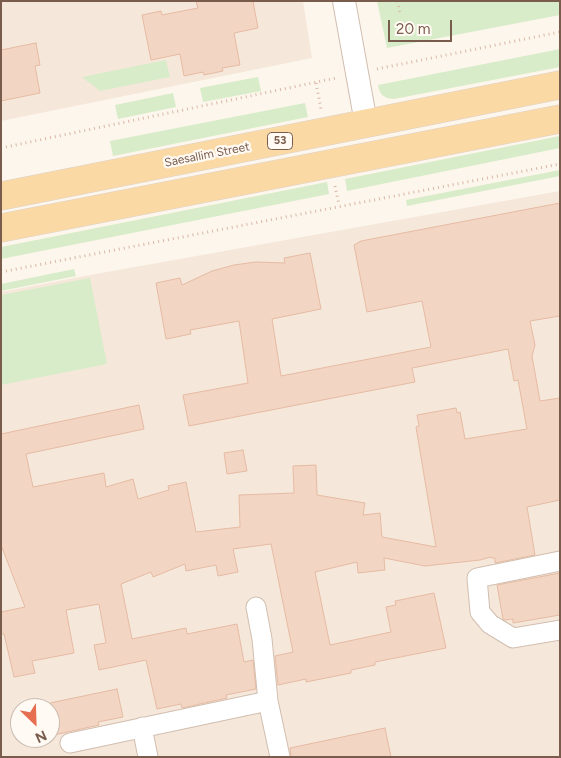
<!DOCTYPE html>
<html>
<head>
<meta charset="utf-8">
<style>
	body { margin:0 }
	#map { position:relative; width:561px; height:758px; overflow:hidden; background:#fdf6ec; font-family:Figtree,sans-serif }
	canvas { display:block }
	.frame { position:absolute; inset:0; border:2px solid #7a5c4d; pointer-events:none }
	.north { position:absolute; left:10px; top:698px; width:50px; height:50px; box-sizing:border-box; background:#fffaf3; border:1px solid #cabbb1; border-radius:50%; rotate:156deg; font-size:14px; font-weight:700; line-height:20px; text-align:center; color:#7a5c4d }
	.north::after { content:''; display:block; margin:auto; width:18px; height:22px; background:#e76f51; clip-path:polygon(50% 0,100% 100%,50% 72%,0 100%) }
	.scale { position:absolute; left:388px; top:20px; width:64px; height:22px; box-sizing:border-box; border:2px solid #7a5c4d; border-top:0; padding-left:6px; font-size:15px; line-height:18px; white-space:nowrap; color:#7a5c4d; -webkit-text-stroke:4px #fffaf3; paint-order:stroke }
</style>
</head>
<body>
<div id="map">
<canvas width="561" height="758"></canvas>
<div class="frame"></div>
<div class="north">N</div>
<div class="scale">20 m</div>
</div>
<script>
const g = document.querySelector('canvas').getContext('2d');
g.lineJoin = 'round';
function paint(path, color) {
  g.fillStyle = color;
  g.fill(path, 'evenodd');
}
function poly(rows) {
  const path = new Path2D();
  for (const r of rows) {
    path.moveTo(r[0], r[1]);
    for (let i = 2; i < r.length; i += 2) path.lineTo(r[i], r[i + 1]);
  }
  return path;
}
function strokePath(path, color, width, dash) {
  g.strokeStyle = color;
  g.lineWidth = width;
  g.lineCap = dash ? 'butt' : 'round';
  g.setLineDash(dash || []);
  g.stroke(path);
}
function label(font, color, halo, rows, align = 'center') {
  g.font = font + ' Figtree,sans-serif';
  g.lineWidth = 4.5;
  g.setLineDash([]);
  g.textBaseline = 'middle';
  g.strokeStyle = halo;
  g.fillStyle = color;
  for (const [text, x, y, turn = 0] of rows) {
    g.save();
    g.translate(x, y);
    g.rotate((+turn || 0) * Math.PI / 180);
    g.textAlign = isNaN(turn) ? turn : align;
    if (halo) g.strokeText(text, 0, 0);
    g.fillText(text, 0, 0);
    g.restore();
  }
}
paint(poly([
	[1,1,303,1,312,58,1,121],
	[560,191,560,757,1,757,1,292,90,275],
	[20,708,50,708,50,738,20,738]
]), '#f5e8da');
paint(poly([
	[377,1,560,1,560,15,387,48],
	[560,49,560,67,394,99,387,98,382,95,379,90,378,85],
	[166,60,170,77,100,91,82,77],
	[258,77,261,91,203,102,200,88],
	[173,93,176,107,118,119,115,105],
	[305,103,308,117,113,156,110,141],
	[560,136,560,148,347,191,345,179],
	[560,170,560,176,407,206,406,200],
	[327,182,329,194,1,259,1,247],
	[74,269,76,276,1,291,1,284],
	[90,278,107,364,1,385,1,295]
]), '#d8ecc9');
const building = poly([
	[196,1,253,1,258,28,234,33,240,65,222,68,223,71,204,75,203,72,184,76,180,54,151,60,142,15,161,11,162,15,198,8,196,1],
	[36,43,40,65,35,66,40,93,1,101,1,50,36,43],
	[560,203,560,316,530,321,535,345,532,356,540,401,560,398,560,500,527,507,535,555,495,563,495,558,491,558,491,557,480,560,425,566,384,558,385,570,358,573,357,562,315,572,330,645,391,632,386,607,396,605,395,601,434,593,446,648,375,662,375,665,351,670,351,673,306,682,306,679,278,685,275,656,293,652,271,544,233,549,238,572,218,576,216,565,186,571,185,564,153,577,151,572,121,584,132,639,186,628,187,634,237,624,244,662,253,660,256,689,226,695,227,698,182,708,181,704,157,709,146,660,99,670,94,645,106,643,99,604,66,610,74,653,32,661,35,673,14,677,4,634,1,634,1,612,25,607,1,545,1,434,139,405,144,429,26,454,33,487,104,473,106,487,133,479,138,499,169,490,168,486,186,482,196,532,240,527,239,495,294,493,293,466,316,465,317,495,365,503,363,515,380,513,382,537,436,547,416,427,419,426,417,415,456,408,457,413,460,412,465,439,527,429,518,380,514,381,508,349,412,368,415,382,189,426,183,395,248,383,239,321,190,330,191,334,166,339,156,283,180,278,182,285,212,271,234,265,256,262,285,263,284,258,310,253,321,309,272,319,281,376,431,347,422,301,367,312,354,245,361,241,560,203],
	[243,450,247,471,227,474,224,453,243,450],
	[560,573,560,615,513,623,513,619,505,620,503,619,497,585,560,573],
	[117,689,123,717,98,722,99,725,54,735,54,731,50,732,50,703,117,689],
	[385,728,391,757,291,757,290,748,385,728]
]);
paint(building, '#f3d5c3');
strokePath(building, '#e6bba3', 1);
const minor = poly([
	[560,561,477,578,480,612,490,624,513,638,560,630],
	[256,607,262,639,268,701,280,757],
	[142,727,148,757],
	[70,743,268,701]
]);
const tertiary = poly([
	[344,1,366,123]
]);
const primary = poly([
	[1,196,560,85],
	[1,228,560,119]
]);
strokePath(minor, '#d1beb0', 21);
strokePath(tertiary, '#d1beb0', 24);
strokePath(primary, '#dad1cd', 29);
strokePath(poly([
	[398,1,400,14],
	[377,69,560,32],
	[316,83,321,109],
	[1,148,336,78],
	[335,186,339,205],
	[1,272,560,164]
]), '#d9b8a5', 3, [1, 4]);
strokePath(minor, '#fff', 19);
strokePath(tertiary, '#fff', 22);
strokePath(primary, '#fbd9a5', 28);
for (const [x, y, w] of [
	[280,141,25]
]) {
  const box = new Path2D();
  box.roundRect(x - w / 2, y - 8.5, w, 17, 4);
  g.fillStyle = '#fffaf3';
  g.fill(box);
  strokePath(box, '#7a5c4d', 1);
}
label('bold 11px', '#7a5c4d', null, [
	["53",280,141]
]);
label('12px', '#7a5c4d', '#fffaf3', [
	["Saesallim Street",207,155,-11]
]);
</script>
</body>
</html>
